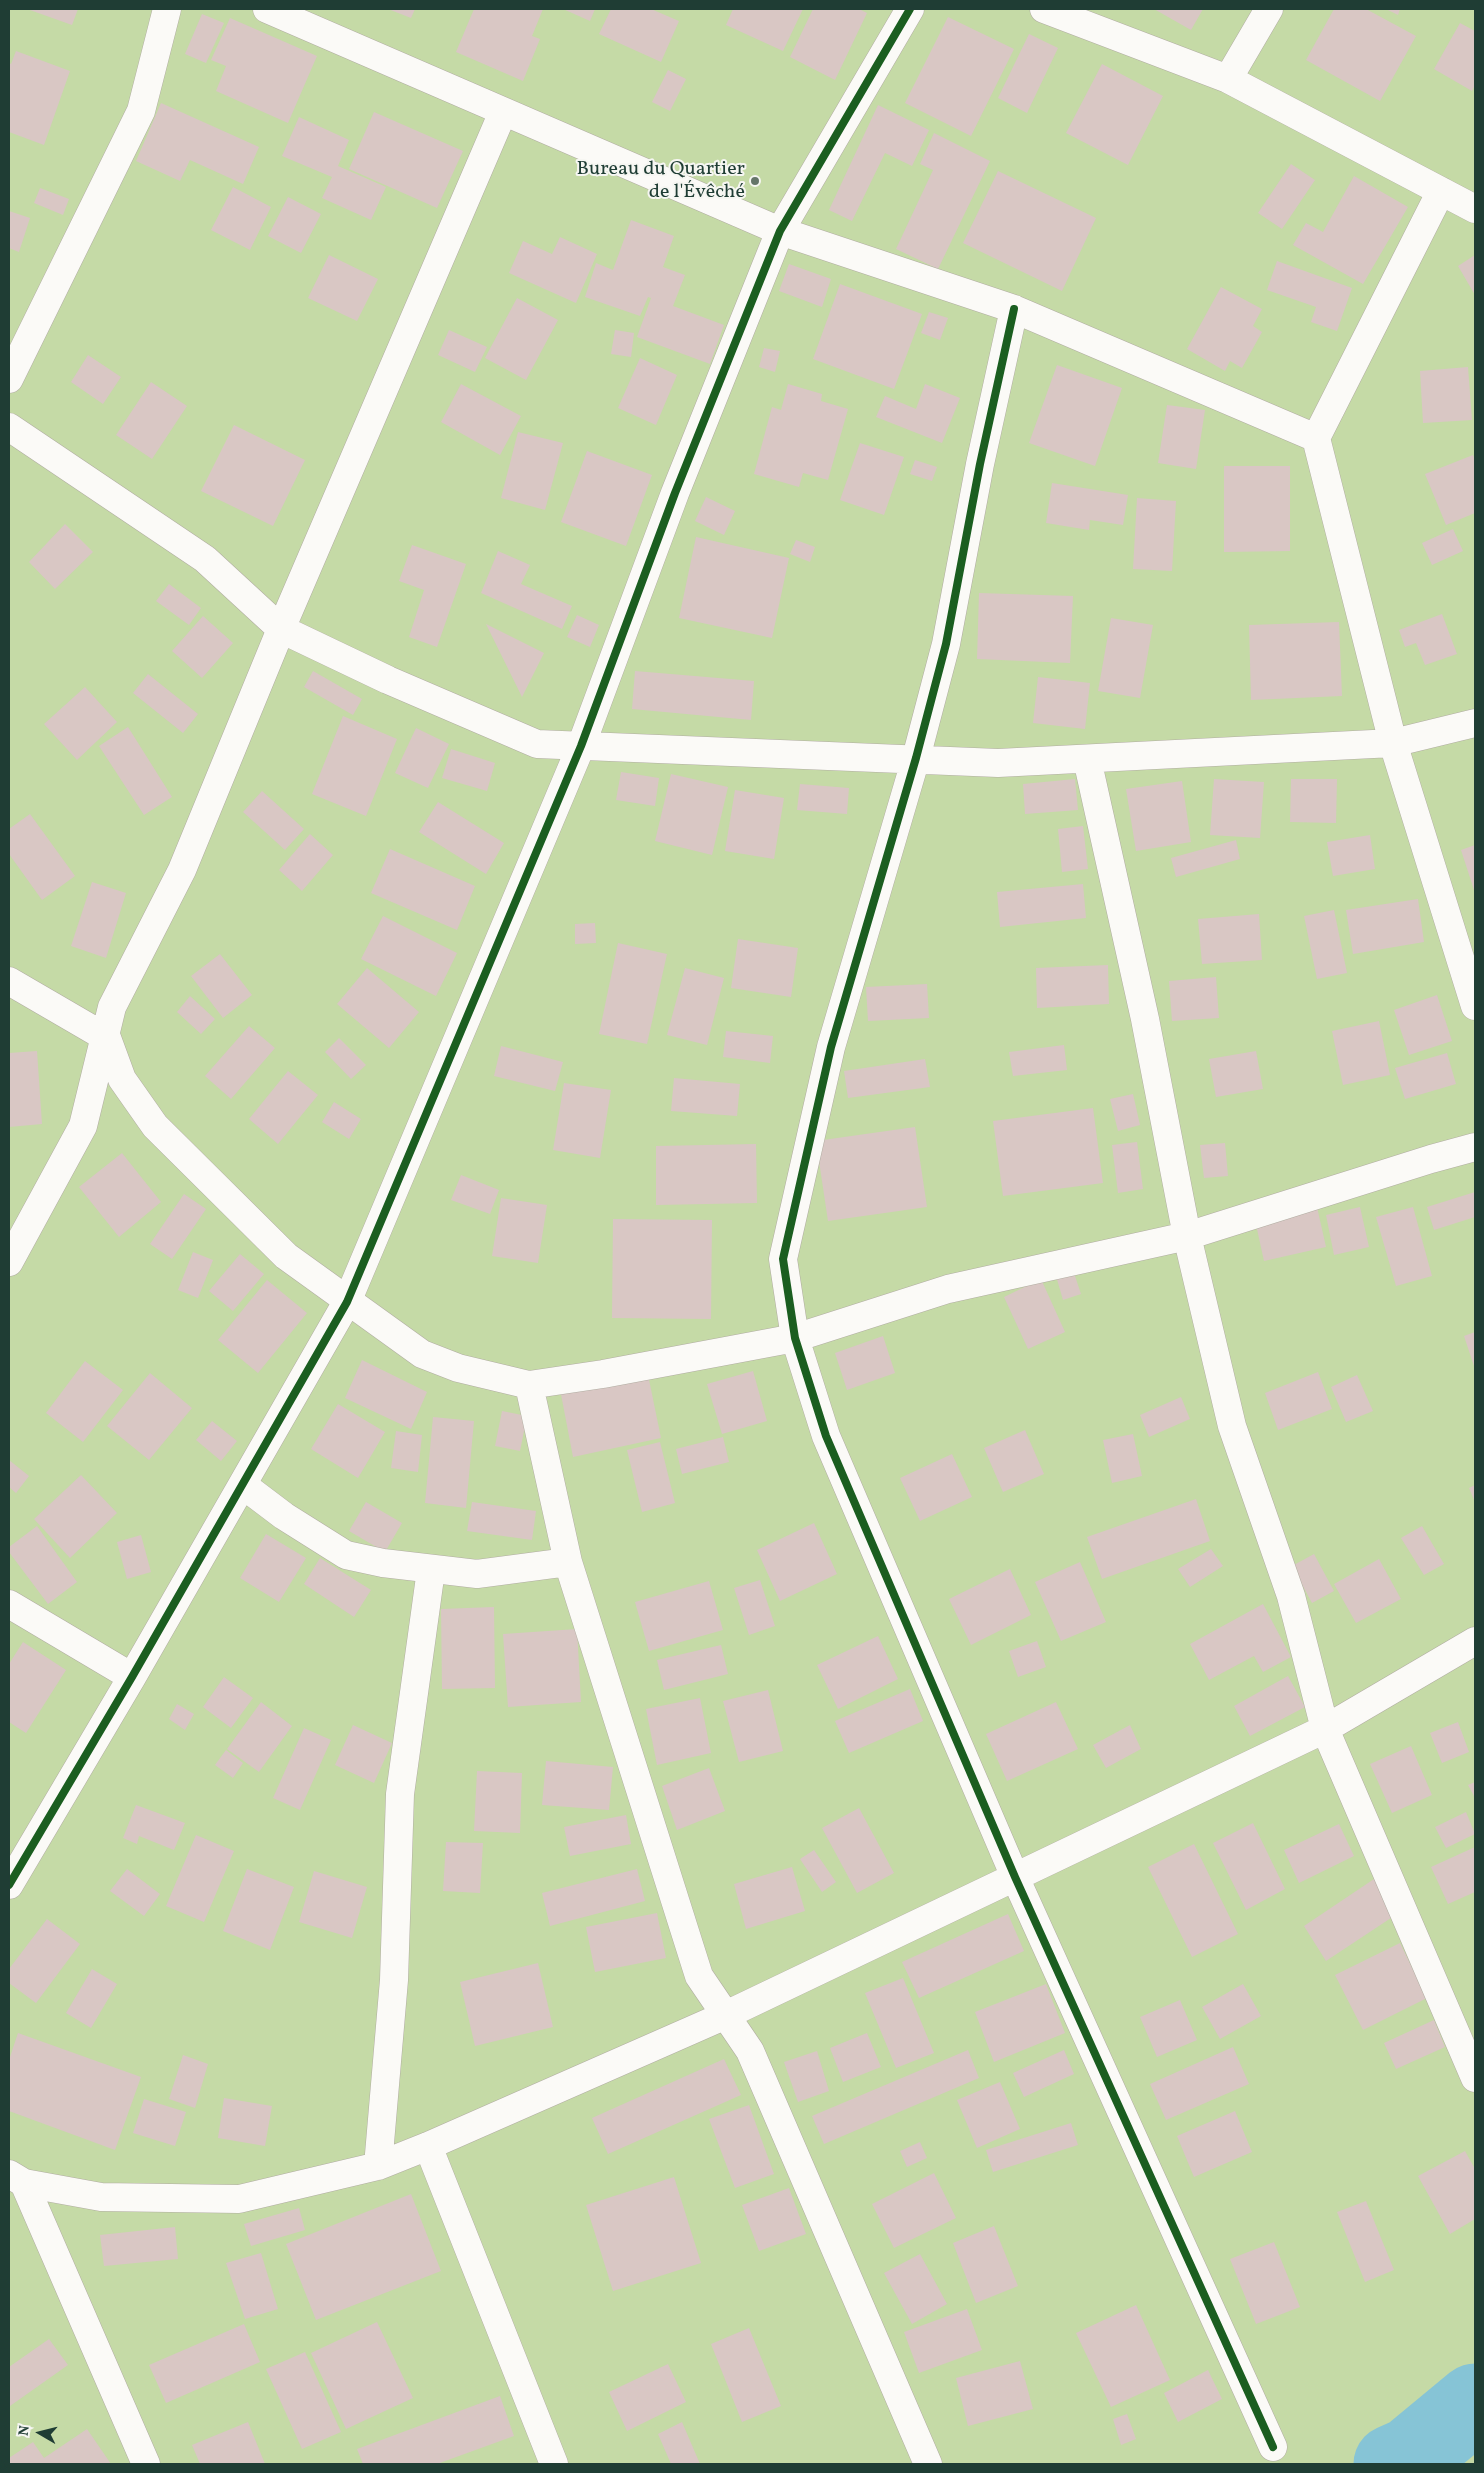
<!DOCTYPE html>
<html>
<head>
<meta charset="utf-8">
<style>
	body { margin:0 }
	#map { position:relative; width:1484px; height:2473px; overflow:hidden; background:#e7dccc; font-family:Vollkorn,serif }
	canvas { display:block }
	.frame { position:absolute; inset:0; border:10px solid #1f3d34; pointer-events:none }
	.north { position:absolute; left:15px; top:2408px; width:50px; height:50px; -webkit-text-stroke:4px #f6f6f2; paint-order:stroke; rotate:278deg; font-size:14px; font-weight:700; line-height:20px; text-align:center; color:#1f3d34 }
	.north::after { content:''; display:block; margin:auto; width:18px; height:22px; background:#1f3d34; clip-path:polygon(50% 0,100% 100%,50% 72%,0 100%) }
</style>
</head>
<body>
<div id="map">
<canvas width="1484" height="2473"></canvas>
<div class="frame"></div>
<div class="north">N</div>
</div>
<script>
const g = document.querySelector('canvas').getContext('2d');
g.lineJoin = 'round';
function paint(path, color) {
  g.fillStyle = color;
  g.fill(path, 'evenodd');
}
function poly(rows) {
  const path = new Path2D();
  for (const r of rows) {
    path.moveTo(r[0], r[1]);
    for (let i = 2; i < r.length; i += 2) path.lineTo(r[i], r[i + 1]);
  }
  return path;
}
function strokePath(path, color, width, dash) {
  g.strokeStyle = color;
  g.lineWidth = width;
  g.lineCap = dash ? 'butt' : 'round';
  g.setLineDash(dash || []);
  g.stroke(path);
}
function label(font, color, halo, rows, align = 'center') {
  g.font = font + ' Vollkorn,serif';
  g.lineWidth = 4;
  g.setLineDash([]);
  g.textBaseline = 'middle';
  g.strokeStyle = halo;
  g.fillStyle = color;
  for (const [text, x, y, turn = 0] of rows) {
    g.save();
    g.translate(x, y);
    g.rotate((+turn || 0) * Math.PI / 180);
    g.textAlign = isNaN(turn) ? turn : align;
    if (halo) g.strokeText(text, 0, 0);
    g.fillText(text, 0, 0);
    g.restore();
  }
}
paint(poly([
	[9,9,1475,9,1475,2464,9,2464]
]), '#c5daa6');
strokePath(poly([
	[1393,2464,1411,2456,1475,2403]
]), '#86c4d6', 79);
paint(poly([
	[27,9,78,9,72,25],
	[388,9,415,9,411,18],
	[474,9,543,9,532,36,540,39,523,81,456,52],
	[563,9,595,9,590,21],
	[611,9,651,9,679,21,661,62,599,34],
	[733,9,803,9,783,51,726,25],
	[813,9,859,9,867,13,835,80,790,57],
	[1154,9,1203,9,1191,30],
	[1334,9,1366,9,1416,36,1380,101,1306,60],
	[1386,9,1400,9,1398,15],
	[202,14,224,23,206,63,185,54],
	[948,17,1014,49,971,136,905,103],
	[230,18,317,56,288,123,216,91,226,66,211,60],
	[1460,23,1475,31,1475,85,1472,91,1434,69],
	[1029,34,1058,48,1027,113,998,98],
	[16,51,70,71,44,145,9,132,9,63,11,64],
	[1102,64,1163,96,1128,165,1066,133],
	[668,70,686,79,670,111,652,102],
	[161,103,259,147,243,184,190,160,180,181,136,161],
	[878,105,929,130,912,166,885,153,852,221,829,210],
	[374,112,463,151,437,208,349,169],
	[299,117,349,140,338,166,386,187,371,220,322,198,332,177,282,156],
	[934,133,990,161,938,269,896,249,933,170,920,164],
	[1291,164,1315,180,1282,229,1258,213],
	[998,171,1096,218,1062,291,963,243],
	[1354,176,1408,207,1363,284,1293,245,1306,223,1323,232],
	[233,187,271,207,250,250,211,230],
	[40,188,69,199,63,215,34,203],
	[288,197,321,214,301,253,268,236],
	[9,211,30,218,19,252,9,248],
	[631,220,674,236,663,267,685,275,673,306,724,325,710,364,637,337,651,298,648,297,640,316,585,297,596,263,613,270],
	[560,237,597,254,576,303,509,273,523,241,552,254],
	[329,255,378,279,357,321,308,298],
	[1475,255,1475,295,1458,266],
	[1277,261,1352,288,1337,331,1311,322,1316,307,1267,290],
	[789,264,831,279,822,307,779,291],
	[840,284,922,314,894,389,813,359],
	[1221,287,1262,309,1253,326,1262,332,1242,368,1230,361,1225,371,1187,349],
	[517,298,558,320,526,380,485,358],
	[929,312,948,318,940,340,921,333],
	[449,330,487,347,475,372,438,355],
	[615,330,634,333,631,357,611,354],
	[764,348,780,351,775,372,759,367],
	[88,355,121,377,103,404,71,382],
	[640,358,677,375,656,425,618,408],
	[1057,365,1122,388,1095,466,1029,443],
	[1468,367,1472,420,1423,423,1420,371],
	[151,382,187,406,152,459,116,435],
	[461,384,521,416,500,455,441,422],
	[788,384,822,394,821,401,848,409,828,480,803,473,799,487,754,474,772,407,781,410],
	[925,384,960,398,942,443,876,417,885,396,916,409],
	[1167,405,1205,410,1196,469,1158,463],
	[234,425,305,460,273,526,201,491],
	[518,432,563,443,545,510,501,498],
	[860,443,904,457,884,515,840,500],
	[587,451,652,475,626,546,561,522],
	[1473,455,1475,460,1475,513,1446,525,1425,474],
	[915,460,937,467,932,481,910,474],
	[1224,466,1290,466,1290,551,1224,552],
	[1052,483,1128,495,1123,525,1090,520,1089,530,1046,523],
	[706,497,735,511,724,535,695,521],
	[1137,498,1176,501,1172,571,1133,569],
	[65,524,93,552,55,589,29,562],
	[1453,529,1463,551,1432,565,1422,543],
	[696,537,789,558,772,638,679,618],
	[796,540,815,547,810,562,790,554],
	[412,545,466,564,437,647,409,637,424,590,399,581],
	[498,551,530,565,521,584,572,606,562,629,481,593],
	[169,584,201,608,189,625,156,601],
	[979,593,1073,596,1070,663,977,659],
	[1442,614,1457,654,1425,665,1416,643,1405,647,1399,630],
	[577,615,599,625,590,647,567,637],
	[203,616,233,643,202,678,172,651],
	[1111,618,1153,625,1140,698,1098,691],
	[1339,622,1342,696,1251,700,1249,625],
	[486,624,544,653,522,697],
	[313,671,362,699,353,715,304,687],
	[635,671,754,681,751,720,632,709],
	[148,674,198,714,183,733,133,693],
	[1038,677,1090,683,1085,729,1033,723],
	[85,687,117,722,77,760,44,724],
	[343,716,397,739,366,816,312,794],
	[128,727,172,797,144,815,99,746],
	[416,728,449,744,428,788,395,773],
	[451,749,495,763,487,791,442,778],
	[621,772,659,778,655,806,616,800],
	[671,774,728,787,712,855,655,841],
	[1075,779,1078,810,1025,814,1023,784],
	[1214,779,1264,782,1260,838,1210,835],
	[1291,779,1337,779,1336,823,1290,822],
	[1182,781,1191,842,1136,851,1126,789],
	[800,784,849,788,847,814,797,810],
	[735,790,784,798,774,859,725,851],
	[262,791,304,829,285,850,243,812],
	[438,802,504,843,486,874,419,832],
	[30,814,75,876,42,900,9,854,9,829],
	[1083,826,1088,869,1062,872,1058,829],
	[310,834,333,855,302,891,279,870],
	[1370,835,1375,869,1333,876,1327,842],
	[1236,840,1240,859,1176,877,1171,858],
	[1475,845,1475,893,1461,850],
	[390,849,475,886,457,930,371,893],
	[92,882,126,893,106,958,71,946],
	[1083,884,1086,918,1000,927,997,892],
	[1418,899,1424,942,1353,954,1346,910],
	[1334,910,1347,973,1317,979,1304,916],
	[1259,914,1262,960,1202,964,1198,919],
	[383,916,457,953,436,996,361,959],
	[595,923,596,943,575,944,575,924],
	[738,939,798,948,791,997,731,988],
	[618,943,667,954,647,1044,599,1034],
	[220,954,252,995,223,1018,191,976],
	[1108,965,1109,1004,1037,1008,1036,968],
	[367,968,419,1012,389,1048,337,1004],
	[685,968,724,978,707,1045,667,1035],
	[1216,977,1219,1018,1172,1021,1169,981],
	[927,984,929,1018,868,1021,866,987],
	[1437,995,1452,1041,1409,1055,1394,1010],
	[190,996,215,1019,201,1034,177,1012],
	[1379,1021,1390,1075,1343,1085,1332,1031],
	[249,1026,275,1048,231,1099,205,1076],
	[726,1031,773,1036,770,1063,723,1057],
	[339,1038,366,1065,351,1079,325,1052],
	[1064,1045,1067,1070,1013,1076,1009,1052],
	[501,1046,563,1062,555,1091,494,1076],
	[37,1051,42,1124,9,1127,9,1053],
	[1256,1051,1263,1089,1216,1097,1209,1059],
	[1447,1053,1456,1084,1405,1099,1395,1068],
	[925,1059,930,1087,848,1098,844,1071],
	[288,1071,318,1095,278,1144,249,1119],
	[674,1078,740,1084,737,1116,671,1111],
	[564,1083,611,1090,600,1158,553,1150],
	[1133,1094,1140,1125,1118,1131,1110,1099],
	[334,1102,361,1119,349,1139,322,1122],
	[1093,1108,1103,1183,1003,1196,993,1121],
	[915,1127,927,1207,828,1221,816,1141],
	[1137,1142,1143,1189,1118,1193,1112,1145],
	[1225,1143,1228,1176,1204,1178,1200,1145],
	[756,1144,757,1203,656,1205,656,1146],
	[122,1153,161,1202,119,1237,79,1187],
	[461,1175,499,1190,490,1214,451,1200],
	[1475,1192,1475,1217,1434,1230,1427,1207],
	[184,1194,206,1209,172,1259,150,1244],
	[501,1198,547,1205,538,1263,492,1256],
	[1317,1207,1326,1247,1264,1261,1255,1220],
	[1360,1207,1369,1247,1334,1255,1326,1215],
	[1413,1207,1432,1276,1396,1286,1376,1217],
	[613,1219,712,1220,711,1319,612,1318],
	[193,1252,213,1260,198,1298,178,1290],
	[240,1254,264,1274,233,1311,209,1291],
	[1073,1270,1081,1294,1063,1300,1056,1276],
	[1041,1279,1065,1332,1028,1349,1004,1297],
	[267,1280,307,1313,258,1373,218,1340],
	[1475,1332,1475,1369,1464,1336],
	[883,1336,895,1373,847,1390,835,1353],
	[362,1360,427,1392,411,1429,345,1398],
	[85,1361,123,1390,83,1442,46,1413],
	[647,1370,661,1438,573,1457,560,1389],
	[753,1371,767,1421,722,1434,707,1384],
	[1318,1372,1332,1409,1278,1430,1265,1393],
	[150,1373,192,1408,149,1460,107,1426],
	[1357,1375,1373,1411,1346,1422,1331,1387],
	[1181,1397,1190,1419,1149,1437,1140,1415],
	[338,1404,385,1432,358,1478,311,1449],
	[502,1411,527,1416,520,1451,495,1446],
	[433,1417,474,1421,466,1508,425,1503],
	[212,1421,237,1441,221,1461,196,1440],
	[1025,1430,1044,1474,1003,1492,984,1448],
	[396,1431,422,1435,418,1472,391,1468],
	[1133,1434,1142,1476,1112,1483,1103,1440],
	[723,1437,729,1462,682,1474,676,1449],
	[660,1442,675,1503,642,1512,627,1450],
	[952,1454,972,1497,920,1521,900,1478],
	[9,1460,29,1476,16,1493,9,1487],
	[81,1475,117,1513,70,1558,34,1519],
	[1475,1485,1475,1502,1469,1488],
	[1196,1499,1210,1541,1102,1579,1087,1537],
	[366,1502,402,1523,385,1552,349,1531],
	[472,1502,536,1511,532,1540,467,1531],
	[814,1523,837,1574,780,1601,757,1550],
	[37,1526,77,1582,48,1604,9,1552,9,1547],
	[1422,1526,1444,1564,1424,1575,1401,1538],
	[266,1534,306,1558,279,1602,240,1578],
	[141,1535,151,1572,127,1579,117,1542],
	[1211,1549,1223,1566,1190,1587,1178,1569],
	[1314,1554,1334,1591,1312,1603,1292,1566],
	[320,1558,371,1590,354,1617,304,1584],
	[1379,1559,1401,1599,1356,1623,1334,1584],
	[1080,1562,1106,1622,1061,1641,1035,1582],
	[1010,1569,1031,1615,971,1645,949,1599],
	[760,1580,775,1626,749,1635,734,1588],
	[709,1581,723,1630,649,1651,635,1602],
	[1263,1604,1291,1657,1263,1672,1254,1656,1209,1680,1190,1644],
	[494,1607,495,1688,442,1689,441,1609],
	[577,1629,581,1702,508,1707,503,1634],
	[878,1636,898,1679,838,1709,817,1665],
	[1037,1641,1046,1667,1018,1677,1009,1651],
	[23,1642,66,1670,26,1733,9,1722,9,1664],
	[721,1645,728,1674,664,1690,657,1660],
	[1288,1676,1305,1707,1250,1736,1234,1706],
	[224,1677,253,1698,231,1728,203,1707],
	[910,1689,923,1721,849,1753,835,1721],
	[768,1690,783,1751,739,1762,723,1701],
	[700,1698,711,1753,657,1765,646,1709],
	[261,1702,292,1726,259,1772,227,1749],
	[1056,1702,1078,1749,1007,1781,986,1734],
	[177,1704,194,1714,185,1730,169,1719],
	[1458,1722,1469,1752,1442,1763,1430,1733],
	[353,1725,392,1743,374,1783,335,1765],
	[1130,1725,1141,1749,1106,1768,1093,1745],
	[304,1728,331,1740,300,1810,273,1798],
	[1411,1746,1432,1795,1392,1813,1370,1764],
	[226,1750,243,1763,233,1778,215,1765],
	[546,1761,613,1767,609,1810,542,1805],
	[709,1768,725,1811,677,1830,662,1786],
	[477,1771,522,1773,520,1833,474,1831],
	[1475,1782,1475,1798,1468,1785],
	[136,1805,185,1823,174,1850,139,1836,137,1844,123,1838],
	[859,1808,894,1873,857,1893,822,1828],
	[1466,1812,1475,1834,1446,1848,1435,1827],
	[626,1815,631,1844,570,1856,564,1827],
	[1253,1823,1285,1889,1246,1910,1213,1843],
	[1339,1824,1354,1856,1299,1883,1284,1850],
	[196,1835,234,1851,204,1922,166,1906],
	[446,1842,483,1843,480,1893,443,1891],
	[1194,1844,1238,1934,1192,1957,1148,1867],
	[1475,1847,1475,1892,1448,1904,1431,1867],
	[814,1850,836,1882,822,1892,800,1859],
	[792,1867,805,1911,746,1929,734,1884],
	[127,1869,160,1894,144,1916,110,1891],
	[247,1869,294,1887,270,1950,223,1931],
	[637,1869,645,1901,550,1926,542,1893],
	[314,1871,367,1887,352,1938,299,1922],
	[1374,1879,1397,1914,1326,1961,1304,1926],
	[657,1913,666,1958,595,1972,586,1927],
	[1008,1914,1024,1951,919,1998,902,1962],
	[47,1919,80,1944,36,2003,9,1983,9,1969],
	[1400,1943,1427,1998,1363,2030,1335,1975],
	[538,1963,553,2027,475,2046,460,1982],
	[92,1969,117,1984,91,2028,66,2013],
	[903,1978,934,2053,896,2068,865,1993],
	[1046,1984,1065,2033,994,2062,975,2012],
	[1243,1984,1261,2016,1220,2039,1202,2007],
	[1180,2000,1197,2040,1157,2057,1140,2017],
	[1434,2020,1445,2047,1396,2069,1384,2043],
	[18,2033,141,2077,115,2150,9,2111,9,2060],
	[867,2033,881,2067,843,2082,830,2048],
	[1233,2047,1249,2084,1166,2120,1150,2084],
	[968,2050,979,2078,824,2144,812,2116],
	[1064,2050,1074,2074,1024,2097,1013,2073],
	[817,2051,829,2091,798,2102,784,2062],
	[183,2055,208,2064,195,2108,169,2099],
	[724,2059,741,2095,608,2154,592,2118],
	[1000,2082,1020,2129,977,2148,957,2100],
	[224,2098,272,2106,265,2146,218,2138],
	[144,2099,186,2112,175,2146,133,2133],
	[749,2105,774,2174,735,2188,709,2119],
	[1235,2111,1252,2152,1194,2177,1177,2136],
	[1071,2123,1078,2145,993,2172,986,2150],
	[920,2142,927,2158,907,2167,900,2151],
	[1465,2151,1475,2169,1475,2219,1450,2234,1418,2176],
	[934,2173,956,2218,894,2248,872,2204],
	[674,2177,701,2263,613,2291,586,2205],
	[789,2188,806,2234,759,2251,742,2205],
	[411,2194,441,2271,316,2320,286,2244],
	[1366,2201,1394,2270,1365,2282,1337,2212],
	[299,2208,305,2230,251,2246,244,2224],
	[994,2226,1018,2286,976,2303,953,2243],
	[175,2227,178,2259,104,2266,100,2235],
	[1274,2242,1300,2307,1256,2324,1230,2259],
	[261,2253,278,2309,245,2319,226,2263],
	[920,2254,947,2304,912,2324,884,2273],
	[1136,2305,1170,2380,1111,2407,1076,2333],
	[967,2309,982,2350,919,2373,904,2332],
	[377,2322,413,2398,346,2429,311,2353],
	[244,2324,260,2362,166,2403,149,2365],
	[749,2328,781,2406,742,2422,711,2344],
	[49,2339,68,2365,10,2406,9,2367],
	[305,2352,341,2432,302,2449,266,2369],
	[1020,2361,1033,2409,968,2426,956,2378],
	[668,2364,686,2402,627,2431,609,2392],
	[1208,2370,1222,2399,1178,2422,1164,2393],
	[500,2396,514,2436,437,2464,363,2464,357,2449],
	[1127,2414,1136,2439,1121,2445,1113,2419],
	[248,2422,265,2464,200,2464,192,2445],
	[682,2422,700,2464,671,2464,658,2434],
	[87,2429,111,2464,9,2464,9,2458,33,2442,44,2458]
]), '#d9c7c4');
const minor = poly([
	[267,9,780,231,1014,309,1316,438],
	[1044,9,1228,79,1475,209],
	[1228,79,1269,9],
	[1441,191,1316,438,1393,743,1475,1006],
	[1014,309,980,464,946,644,916,758,831,1047,783,1259,795,1338,826,1436,1015,1877,1273,2447],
	[9,379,141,111,167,9],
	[9,427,205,559,281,629,388,680,537,744,998,763,1393,743,1475,723],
	[1087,759,1145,1019,1187,1236,1232,1426,1291,1596,1325,1729,1475,2078],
	[9,981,107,1038,122,1079,155,1126,286,1256,422,1354,458,1368,529,1385,603,1374,795,1338,948,1289,1187,1236,1431,1159,1475,1147],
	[9,1262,83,1126,112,1007,182,870,281,629,503,112],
	[529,1385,568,1562,699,1976,750,2051,928,2464],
	[243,1485,284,1516,346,1555,383,1563,477,1574,568,1562],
	[9,1604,132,1677],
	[9,1885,132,1677,347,1302,581,746,675,493,780,231,910,9],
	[428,2146,554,2464],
	[378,2166,394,1980,400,1794,431,1570],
	[9,2174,24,2183,101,2197,239,2199,378,2166,428,2146,726,2015,1015,1877,1325,1729,1475,1641],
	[24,2183,146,2464]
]);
strokePath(minor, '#b1ada2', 29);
strokePath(minor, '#fbfaf7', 28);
strokePath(poly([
	[1014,309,980,464,946,644,916,758,831,1047,783,1259,795,1338,826,1436,1015,1877,1273,2447],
	[9,1885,132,1677,347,1302,581,746,675,493,780,231,910,9]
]), '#1b5e20', 8);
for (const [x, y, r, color] of [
	[755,181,5,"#657569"]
]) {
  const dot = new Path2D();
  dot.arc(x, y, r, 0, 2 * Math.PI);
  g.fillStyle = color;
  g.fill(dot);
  strokePath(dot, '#f6f6f2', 2);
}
label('20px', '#1f3d34', '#f6f6f2', [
	["Bureau du Quartier",745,170],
	["de l'Évêché",745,193]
], 'right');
</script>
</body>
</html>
